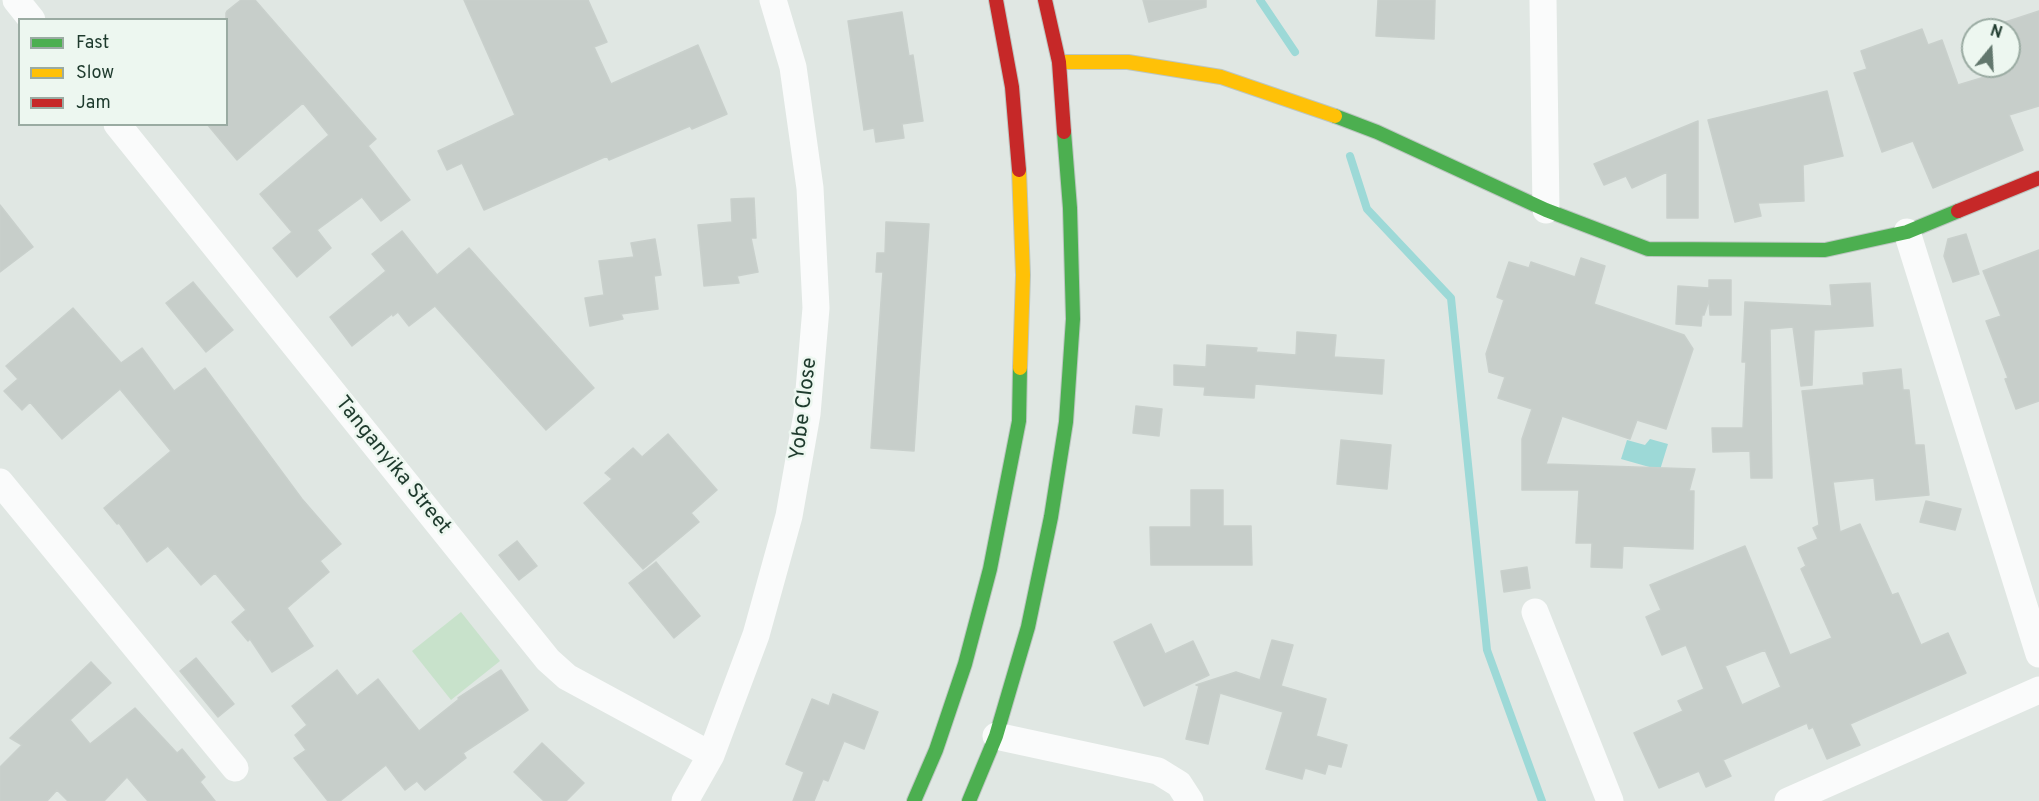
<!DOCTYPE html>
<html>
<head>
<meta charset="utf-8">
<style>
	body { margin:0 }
	#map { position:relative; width:2039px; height:801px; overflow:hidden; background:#e0e7e3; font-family:Overpass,sans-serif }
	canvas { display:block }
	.legend { position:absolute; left:18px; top:18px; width:210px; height:108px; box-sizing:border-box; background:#edf7f0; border:2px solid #9aaba2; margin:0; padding:8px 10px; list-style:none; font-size:18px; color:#1e3a2d }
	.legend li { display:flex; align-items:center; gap:12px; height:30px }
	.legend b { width:30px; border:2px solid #9aaba2 }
	.north { position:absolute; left:1961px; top:18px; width:60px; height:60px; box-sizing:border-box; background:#edf7f0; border:2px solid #9aaba2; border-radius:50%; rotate:18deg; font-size:16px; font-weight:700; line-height:24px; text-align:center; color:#1e3a2d }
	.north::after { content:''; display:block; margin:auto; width:21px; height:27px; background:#62776d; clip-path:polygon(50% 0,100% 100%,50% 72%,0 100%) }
</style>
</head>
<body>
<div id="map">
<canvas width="2039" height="801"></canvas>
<ul class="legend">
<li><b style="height:8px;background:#4caf50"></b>Fast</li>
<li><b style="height:8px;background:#ffc107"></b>Slow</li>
<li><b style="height:8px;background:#c62828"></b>Jam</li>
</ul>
<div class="north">N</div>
</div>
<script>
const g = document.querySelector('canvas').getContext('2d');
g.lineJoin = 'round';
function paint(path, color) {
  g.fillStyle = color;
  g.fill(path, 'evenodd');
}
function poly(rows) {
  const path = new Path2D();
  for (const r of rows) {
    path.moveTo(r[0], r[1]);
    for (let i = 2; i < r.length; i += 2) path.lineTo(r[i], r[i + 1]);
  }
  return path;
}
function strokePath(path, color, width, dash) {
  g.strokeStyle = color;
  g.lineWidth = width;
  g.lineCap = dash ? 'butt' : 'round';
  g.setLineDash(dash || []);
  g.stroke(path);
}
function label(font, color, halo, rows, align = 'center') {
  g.font = font + ' Overpass,sans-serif';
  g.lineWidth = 5;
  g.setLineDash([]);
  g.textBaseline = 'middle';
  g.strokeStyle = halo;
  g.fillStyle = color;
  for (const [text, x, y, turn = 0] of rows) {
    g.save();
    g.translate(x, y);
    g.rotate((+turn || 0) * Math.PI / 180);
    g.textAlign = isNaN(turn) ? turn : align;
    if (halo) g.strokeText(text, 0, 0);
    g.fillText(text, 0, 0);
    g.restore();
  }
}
paint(poly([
	[461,612,500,661,451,700,412,651]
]), '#c8e2cb');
paint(poly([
	[1650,439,1668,444,1660,470,1621,459,1627,440,1645,445]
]), '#9dd9d7');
strokePath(poly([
	[1260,0,1295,52],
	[1350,156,1367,209,1451,298,1487,650,1542,801]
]), '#9dd9d7', 8);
const building = poly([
	[241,0,255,0,376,139,368,146,410,200,381,221,362,197,317,230,331,248,297,277,273,248,292,232,260,194,329,135,303,103,237,160,207,124,226,124,226,13,227,11,241,0],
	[464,0,588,0,607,42,594,47,611,84,698,45,727,114,692,129,690,126,609,160,607,156,484,210,462,163,447,170,438,151,515,115,464,0],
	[1143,0,1206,0,1206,7,1149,22,1143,0],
	[1378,0,1435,0,1434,39,1376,36,1378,0],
	[2039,11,2039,106,2009,115,2023,150,1933,188,1913,141,1882,152,1854,73,1867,69,1861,51,1922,29,1928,45,1942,40,1958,85,2001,72,1999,66,2009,66,2009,30,1987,30,1987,28,2039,11],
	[902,12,909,56,913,55,923,121,902,124,904,138,876,142,874,128,864,130,848,21,902,12],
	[1827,91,1843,156,1803,165,1804,201,1758,203,1761,216,1735,222,1708,120,1827,91],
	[1698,121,1698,218,1667,218,1667,172,1632,188,1626,176,1604,185,1594,164,1698,121],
	[754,198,756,238,751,238,758,272,737,276,739,283,704,286,698,225,732,222,731,199,754,198],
	[0,205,33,247,0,272,0,205],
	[886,222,929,224,914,451,871,448,883,272,876,272,877,253,885,253,886,222],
	[402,231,437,275,469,248,594,388,546,430,435,306,409,326,398,312,393,316,392,314,352,346,330,317,386,271,372,254,402,231],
	[1966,234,1979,274,1953,282,1944,256,1948,239,1966,234],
	[655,239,661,275,654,276,658,309,621,314,623,319,590,326,585,298,604,295,599,261,634,257,631,243,655,239],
	[2039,250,2039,401,2016,409,2005,379,2008,378,1986,321,2001,316,1983,271,2039,250],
	[1581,258,1605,266,1594,304,1684,335,1693,349,1666,429,1637,420,1630,439,1562,416,1546,464,1695,469,1689,491,1694,491,1693,549,1623,546,1622,568,1591,567,1592,543,1576,543,1579,490,1522,490,1522,439,1532,409,1498,398,1505,377,1489,372,1486,354,1504,300,1497,297,1509,262,1529,268,1531,262,1575,277,1581,258],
	[1709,280,1731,280,1731,315,1710,315,1709,300,1704,315,1702,315,1701,326,1676,324,1678,286,1709,288,1709,280],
	[193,282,233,330,206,352,166,303,193,282],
	[1870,283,1873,326,1814,330,1812,385,1801,386,1793,327,1770,329,1772,478,1751,478,1750,451,1713,452,1712,428,1743,428,1746,362,1742,362,1745,302,1832,306,1830,285,1870,283],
	[73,308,121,363,142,348,174,391,205,368,302,499,341,544,320,561,329,572,287,608,313,646,272,672,250,639,248,641,232,622,246,610,215,573,201,585,168,546,147,562,119,523,117,524,104,508,171,451,120,389,62,439,30,402,22,410,4,391,18,379,6,366,73,308],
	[1297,332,1336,335,1334,357,1384,360,1382,394,1255,384,1254,398,1204,395,1205,387,1174,385,1174,365,1206,367,1207,345,1257,348,1256,352,1296,355,1297,332],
	[1901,369,1903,390,1909,390,1915,445,1924,445,1929,495,1876,500,1874,478,1833,482,1840,532,1860,524,1892,595,1898,593,1921,645,1948,633,1966,673,1850,724,1860,745,1827,759,1813,727,1809,729,1807,723,1723,760,1731,776,1706,787,1699,771,1659,788,1634,733,1683,711,1678,701,1704,689,1686,645,1662,655,1646,617,1661,610,1650,585,1745,546,1790,655,1832,638,1801,569,1806,566,1798,548,1818,539,1813,528,1819,525,1802,391,1864,385,1863,373,1901,369],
	[1765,650,1781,687,1742,705,1725,666,1765,650],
	[1136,406,1162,409,1159,436,1133,433,1136,406],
	[668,434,717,490,691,513,699,522,643,569,584,503,612,479,605,473,633,448,642,457,668,434],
	[1341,440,1391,445,1387,489,1337,484,1341,440],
	[1191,490,1223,490,1223,526,1251,526,1252,565,1151,565,1150,527,1191,527,1191,490],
	[1926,501,1961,509,1955,530,1920,522,1926,501],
	[517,541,537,566,519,580,499,555,517,541],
	[656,562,700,616,674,638,629,583,656,562],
	[1527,567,1530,588,1504,592,1501,571,1527,567],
	[1151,624,1165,654,1193,641,1209,675,1144,706,1114,642,1151,624],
	[1272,640,1293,645,1281,686,1326,699,1316,736,1347,745,1341,767,1328,764,1325,774,1305,768,1302,779,1266,769,1283,712,1220,693,1208,744,1186,739,1199,686,1196,685,1236,672,1260,680,1272,640],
	[196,658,234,704,218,717,180,671,196,658],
	[91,662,111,683,70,720,90,744,135,708,177,753,182,749,205,777,200,782,215,801,148,801,127,777,104,801,68,801,57,790,47,801,0,801,0,767,22,745,10,738,91,662],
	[337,670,357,696,378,679,419,731,459,699,458,698,501,670,528,710,463,753,466,758,425,790,417,781,405,790,386,765,340,801,328,801,294,758,306,750,295,735,307,725,292,706,337,670],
	[833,694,878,712,864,749,844,741,828,781,823,779,814,801,793,801,804,772,786,764,812,699,829,706,833,694],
	[542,743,584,783,566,801,544,801,514,772,542,743]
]);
paint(building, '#c7ceca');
strokePath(building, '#c9d0cc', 1.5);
const fast = poly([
	[1335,116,1377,132,1546,210,1648,249,1825,250,1907,232,1958,211],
	[914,801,936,750,965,664,990,569,1019,421,1020,368],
	[969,801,996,736,1028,627,1051,517,1066,422,1073,319,1070,208,1064,132]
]);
const slow = poly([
	[1059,62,1128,62,1221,77,1335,116],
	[1019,170,1023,275,1020,368]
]);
const jam = poly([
	[996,0,1012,87,1019,170],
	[1045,0,1059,62,1064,132],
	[1958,211,2039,178]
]);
strokePath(fast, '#bcc6c1', 16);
strokePath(slow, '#bcc6c1', 16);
strokePath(jam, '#bcc6c1', 16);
strokePath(poly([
	[16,0,32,20],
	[1543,0,1546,210],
	[117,124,548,660,567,677,711,755],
	[1907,232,2039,654],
	[0,482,235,768],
	[1535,612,1610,801],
	[996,736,1158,771,1179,784,1190,801],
	[685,801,711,755,756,635,789,516,807,414,816,308,810,188,793,67,773,0],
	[1788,801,2039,690]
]), '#fafbfb', 27);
strokePath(fast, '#4caf50', 14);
strokePath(slow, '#ffc107', 14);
strokePath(jam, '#c62828', 14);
label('21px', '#1e3a2d', '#edf7f0', [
	["Yobe Close",805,409,-83],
	["Tanganyika Street",392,466,51]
]);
</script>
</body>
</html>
